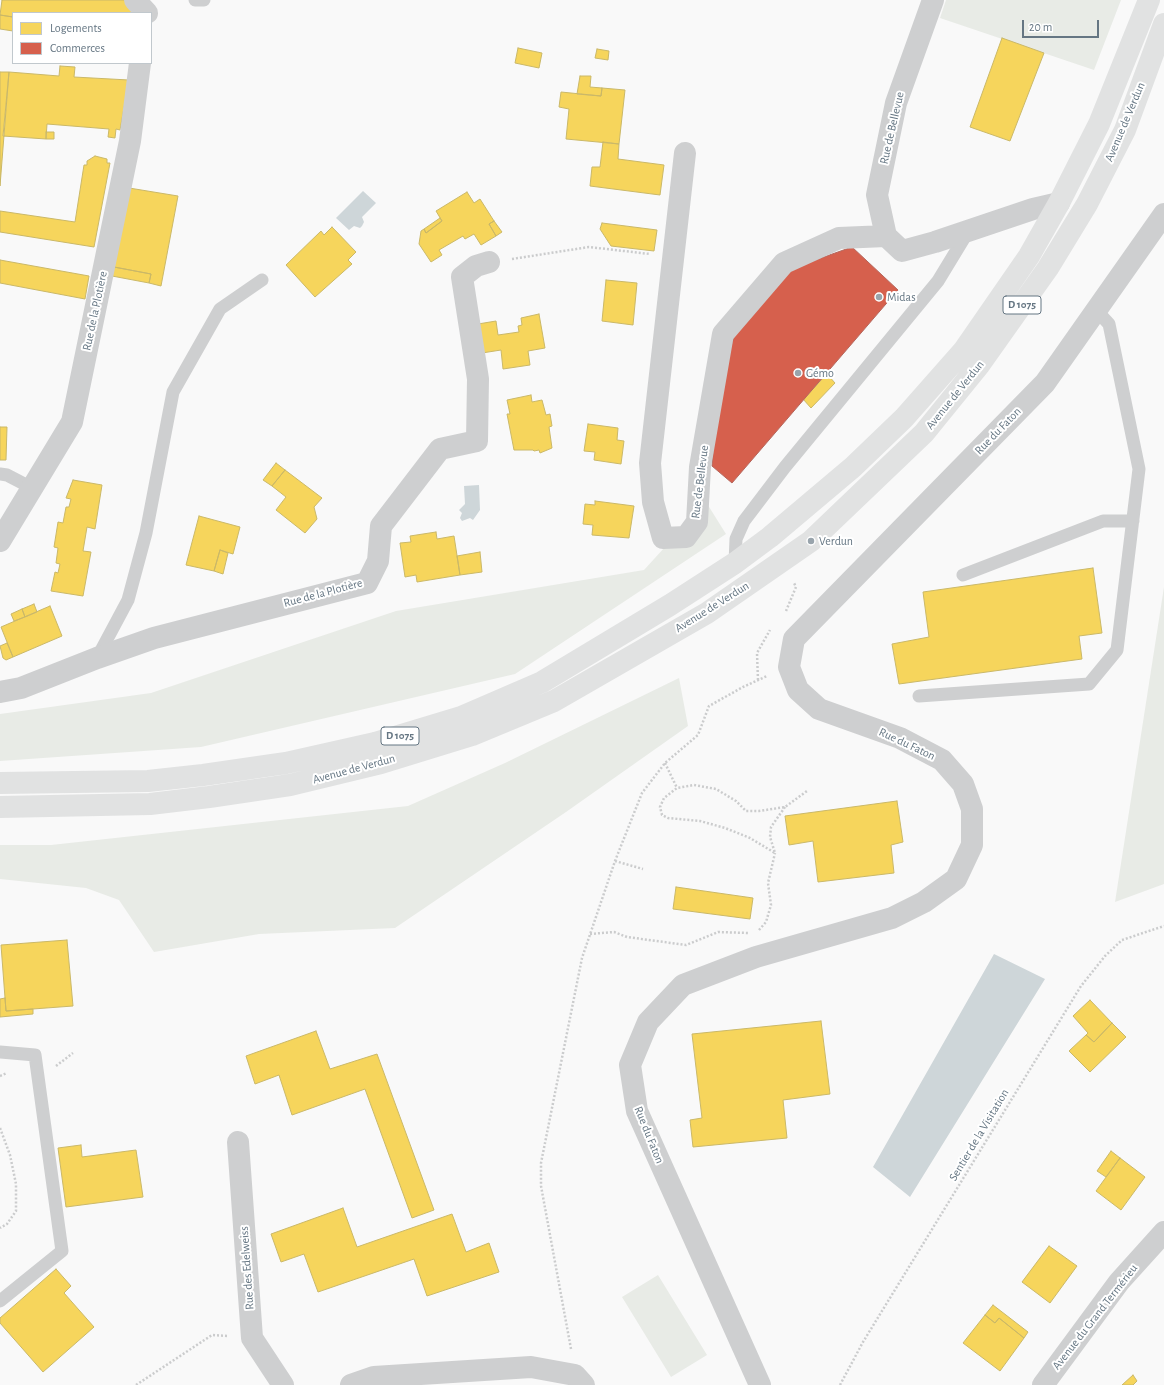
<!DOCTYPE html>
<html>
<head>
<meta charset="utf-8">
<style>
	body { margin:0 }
	#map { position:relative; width:1164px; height:1385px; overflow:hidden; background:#f9f9f9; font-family:"Alegreya Sans",sans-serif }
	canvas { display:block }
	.legend { position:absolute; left:12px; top:12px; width:140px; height:52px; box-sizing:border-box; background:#fff; border:1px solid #c1c8cd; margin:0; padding:5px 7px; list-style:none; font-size:12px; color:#657683 }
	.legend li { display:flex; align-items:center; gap:8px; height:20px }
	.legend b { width:20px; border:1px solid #c1c8cd }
	.scale { position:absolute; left:1022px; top:20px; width:77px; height:18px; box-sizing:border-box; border:2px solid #657683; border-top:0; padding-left:5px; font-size:12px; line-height:14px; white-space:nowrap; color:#657683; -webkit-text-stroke:3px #fff; paint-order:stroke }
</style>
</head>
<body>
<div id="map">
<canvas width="1164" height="1385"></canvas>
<ul class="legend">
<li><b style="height:11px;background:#f6d55c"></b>Logements</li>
<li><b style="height:11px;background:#d6604d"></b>Commerces</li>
</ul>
<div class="scale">20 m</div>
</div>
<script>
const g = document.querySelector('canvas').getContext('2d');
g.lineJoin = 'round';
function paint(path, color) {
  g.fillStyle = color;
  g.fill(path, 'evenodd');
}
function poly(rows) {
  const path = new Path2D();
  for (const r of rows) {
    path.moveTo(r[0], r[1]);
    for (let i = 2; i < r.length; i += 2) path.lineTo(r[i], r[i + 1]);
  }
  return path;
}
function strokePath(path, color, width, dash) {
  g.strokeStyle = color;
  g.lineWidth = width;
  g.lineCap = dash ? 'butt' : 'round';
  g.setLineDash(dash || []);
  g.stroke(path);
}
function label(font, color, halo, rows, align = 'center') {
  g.font = font + ' "Alegreya Sans",sans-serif';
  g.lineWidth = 4;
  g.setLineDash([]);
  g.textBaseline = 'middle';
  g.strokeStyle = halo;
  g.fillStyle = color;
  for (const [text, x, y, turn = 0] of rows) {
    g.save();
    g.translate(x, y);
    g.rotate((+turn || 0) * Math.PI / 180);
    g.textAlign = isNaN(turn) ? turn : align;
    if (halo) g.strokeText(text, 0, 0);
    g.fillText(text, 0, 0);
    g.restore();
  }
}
paint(poly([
	[946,0,1121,0,1094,70,940,18],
	[706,502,726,534,515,674,201,747,0,761,0,714,151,693,396,611,644,570],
	[1164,587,1164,884,1115,902],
	[679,678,688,726,566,812,395,928,259,934,154,952,119,900,86,888,0,879,0,845,51,845,408,806,505,763],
	[658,1275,707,1355,671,1377,622,1297]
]), '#e8ebe6');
paint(poly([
	[363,191,376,203,362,217,364,222,362,226,360,228,354,226,349,230,336,218],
	[479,485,480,510,473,520,470,518,462,521,460,518,462,513,459,510,465,504,464,486],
	[994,954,1045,979,910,1197,873,1167]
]), '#ced6d9');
const homes = poly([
	[2,0,126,0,133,13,13,13,13,17,0,15,2,0],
	[0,15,13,17,13,31,0,29,0,15],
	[1002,38,1044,53,1010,141,970,127,1002,38],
	[518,48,542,53,539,68,515,63,518,48],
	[597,49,609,51,608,60,595,58,597,49],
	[60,66,75,67,74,77,129,80,120,130,116,129,115,138,108,137,109,129,47,124,46,139,3,136,9,72,59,76,60,66],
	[0,72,9,72,0,186,0,72],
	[580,76,591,76,590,87,602,88,601,96,577,94,580,76],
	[602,88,625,90,619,144,566,139,569,109,559,107,561,92,601,96,602,88],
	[46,132,54,132,54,139,46,139,46,132],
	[603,142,619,144,618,159,664,165,660,195,590,186,592,167,600,167,603,142],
	[95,156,107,159,107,163,110,163,94,247,0,232,0,211,75,222,84,165,87,165,87,161,95,156],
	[129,188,178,196,161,286,149,283,151,274,114,267,129,188],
	[467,192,474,203,480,199,494,221,489,224,496,236,481,245,474,234,465,239,463,236,439,250,442,255,431,262,419,244,421,231,424,229,426,233,442,221,436,211,467,192],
	[440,218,442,221,426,233,424,229,440,218],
	[494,221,502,232,496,236,489,224,494,221],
	[602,223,657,230,654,251,611,246,600,229,602,223],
	[332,227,356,252,348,260,352,264,315,297,286,265,321,231,324,235,332,227],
	[0,260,89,276,85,299,0,283,0,260],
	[114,267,151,274,149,283,112,276,114,267],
	[606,280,637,283,633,325,602,321,606,280],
	[539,314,545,348,528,351,530,365,503,369,501,350,482,353,478,324,496,321,498,335,519,332,518,326,522,325,521,318,539,314],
	[827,374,835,383,811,408,803,399,827,374],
	[531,395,532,402,542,400,546,415,550,414,552,426,549,427,552,448,540,453,539,450,534,451,533,450,514,450,507,414,510,414,507,400,531,395],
	[588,424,618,428,617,440,624,441,621,464,594,460,595,452,584,451,588,424],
	[0,427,7,427,6,460,0,460,0,427],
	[276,463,285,470,272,486,263,480,276,463],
	[285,470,322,498,314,507,317,519,305,533,276,510,286,497,272,486,285,470],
	[73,480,102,485,95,529,87,527,83,551,91,552,83,596,51,591,55,572,58,573,60,564,56,563,58,548,54,547,58,522,63,523,66,507,69,507,71,499,66,498,73,480],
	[595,501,634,506,629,538,592,535,593,525,583,524,585,504,595,505,595,501],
	[199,516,240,527,233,554,220,550,214,571,186,565,199,516],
	[436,532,437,539,454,536,460,575,417,582,416,575,405,577,400,543,411,542,410,536,436,532],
	[220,550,228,553,223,574,214,571,220,550],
	[480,552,482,572,460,575,457,556,480,552],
	[1093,568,1102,633,1079,636,1082,659,899,684,892,644,929,637,923,592,1093,568],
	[34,604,37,612,25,617,22,609,34,604],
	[50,606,62,636,13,657,1,627,50,606],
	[22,609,25,617,14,621,11,614,22,609],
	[7,643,13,657,6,660,3,658,0,646,7,643],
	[897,801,903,842,891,845,894,873,818,882,813,841,789,845,785,816,897,801],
	[676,887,753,898,750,919,673,909,676,887],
	[67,940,73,1006,6,1011,1,945,67,940],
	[5,998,6,1011,33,1009,33,1014,0,1017,0,999,5,998],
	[1090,1000,1112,1023,1094,1042,1086,1035,1088,1033,1073,1016,1090,1000],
	[821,1021,830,1094,783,1100,787,1138,693,1147,690,1120,702,1118,692,1034,821,1021],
	[1112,1023,1126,1037,1090,1072,1069,1051,1086,1035,1094,1042,1112,1023],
	[316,1031,330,1069,377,1054,434,1210,412,1218,365,1089,292,1115,279,1075,255,1084,246,1056,316,1031],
	[81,1145,82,1157,136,1150,143,1197,66,1207,58,1148,81,1145],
	[1111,1151,1120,1158,1106,1177,1097,1171,1111,1151],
	[1120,1158,1145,1177,1121,1210,1096,1191,1120,1158],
	[343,1208,357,1247,452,1214,466,1252,489,1243,499,1272,427,1296,414,1259,318,1292,304,1254,281,1262,271,1234,343,1208],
	[1049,1246,1077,1266,1050,1303,1022,1282,1049,1246],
	[56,1269,71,1286,64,1293,94,1327,43,1372,0,1323,0,1318,56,1269],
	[993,1305,1028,1332,1024,1338,999,1318,995,1323,985,1315,993,1305],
	[985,1315,995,1323,999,1318,1024,1338,1000,1371,963,1343,985,1315],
	[1133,1375,1137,1381,1133,1385,1122,1385,1133,1375]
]);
paint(homes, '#f6d55c');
strokePath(homes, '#cab868', 1);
const shops = poly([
	[852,247,898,290,732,483,712,466,717,407,735,331,790,269,852,247]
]);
paint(shops, '#d6604d');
strokePath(shops, '#b4675d', 1);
strokePath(poly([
	[512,259,589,247,650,254],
	[786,611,796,587,794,583],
	[758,680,757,653,770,630],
	[665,763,677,788],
	[785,807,771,827,770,837,775,853,750,838,725,828,700,821,668,818,662,815,660,807,664,798,677,788,694,785,716,789,736,801,746,811,759,811,785,807,807,791],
	[615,861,643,869],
	[759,930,766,922,771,905,768,883,775,853],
	[590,934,614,932,627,937,686,945,718,932,749,933],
	[56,1066,73,1053],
	[0,1076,7,1073],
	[0,1128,10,1155,16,1184,16,1211,7,1224,0,1228],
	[571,1349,541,1186,541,1163,582,958,615,861,642,793,665,763,698,735,709,706,743,687,767,676],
	[136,1385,212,1335,229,1336],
	[840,1385,863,1342,1081,986,1105,956,1122,940,1164,926]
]), '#cbcccd', 2.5, [2, 2]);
strokePath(poly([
	[195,0,204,0],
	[0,474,7,475,32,488],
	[735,563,736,539,744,521,785,467,938,281,969,230],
	[963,575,1103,521,1133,521],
	[97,658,128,600,146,533,173,392,220,309,262,280],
	[919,696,1089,684,1117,650,1139,469,1109,324,1096,310],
	[0,1052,35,1055,62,1251,0,1301]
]), '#cecfd0', 13);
strokePath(poly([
	[135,0,147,13],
	[933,0,896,103,877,195,886,236,902,251,935,242,1033,209,1059,203],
	[685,153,650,463,653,502,663,538,686,537,697,522,700,467,723,334,784,263,839,238,886,236],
	[0,541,72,422,130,141,140,63],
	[0,692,21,688,97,658,154,638,367,583,378,561,381,526,440,449,477,441,478,379,462,277,476,266,489,262],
	[238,1142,252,1338,283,1385],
	[351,1385,374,1377,531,1367,575,1375,584,1385],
	[760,1385,637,1111,630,1065,648,1022,683,985,756,957,892,918,924,902,956,879,972,845,972,809,963,784,942,760,900,738,819,709,798,690,789,667,794,639,1045,383,1164,214],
	[1043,1385,1119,1282,1164,1232]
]), '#cecfd0', 22);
strokePath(poly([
	[0,783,148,781,203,775,286,763,375,743,461,717,542,682,670,605,735,563,770,537,853,467,904,418,964,350,1029,256,1059,203,1099,124,1149,0],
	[0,807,150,804,209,797,290,785,381,763,472,735,554,701,707,613,811,541,924,433,980,364,1048,268,1087,204,1125,130,1164,24]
]), '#e1e2e2', 22);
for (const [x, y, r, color] of [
	[879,297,4,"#99a4ac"],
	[798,373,4,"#99a4ac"],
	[811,541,4,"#99a4ac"]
]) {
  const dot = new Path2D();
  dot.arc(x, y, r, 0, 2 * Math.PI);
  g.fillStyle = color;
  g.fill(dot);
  strokePath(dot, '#fff', 1.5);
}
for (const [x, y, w] of [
	[1022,305,38],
	[400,736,38]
]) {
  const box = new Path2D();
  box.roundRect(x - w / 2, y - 9, w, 18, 3);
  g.fillStyle = '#fff';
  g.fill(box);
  strokePath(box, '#657683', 1);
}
label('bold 11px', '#657683', null, [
	["D 1075",1022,305],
	["D 1075",400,736]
]);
label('12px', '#657683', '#fff', [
	["Avenue de Verdun",1125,122,-67],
	["Rue de Bellevue",892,128,-77],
	["Rue de la Plotière",95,311,-78],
	["Avenue de Verdun",955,395,-51],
	["Rue du Faton",998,431,-46],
	["Rue de Bellevue",700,482,-83],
	["Rue de la Plotière",323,593,-15],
	["Avenue de Verdun",712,607,-32],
	["Rue du Faton",907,744,25],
	["Avenue de Verdun",354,769,-15],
	["Rue du Faton",649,1135,68],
	["Sentier de la Visitation",979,1135,-59],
	["Rue des Edelweiss",247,1268,-94],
	["Avenue du Grand Termérieu",1095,1317,-52]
]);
label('12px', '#657683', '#fff', [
	["Midas",887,297],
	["Gémo",806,373],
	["Verdun",819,541]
], 'left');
</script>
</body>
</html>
